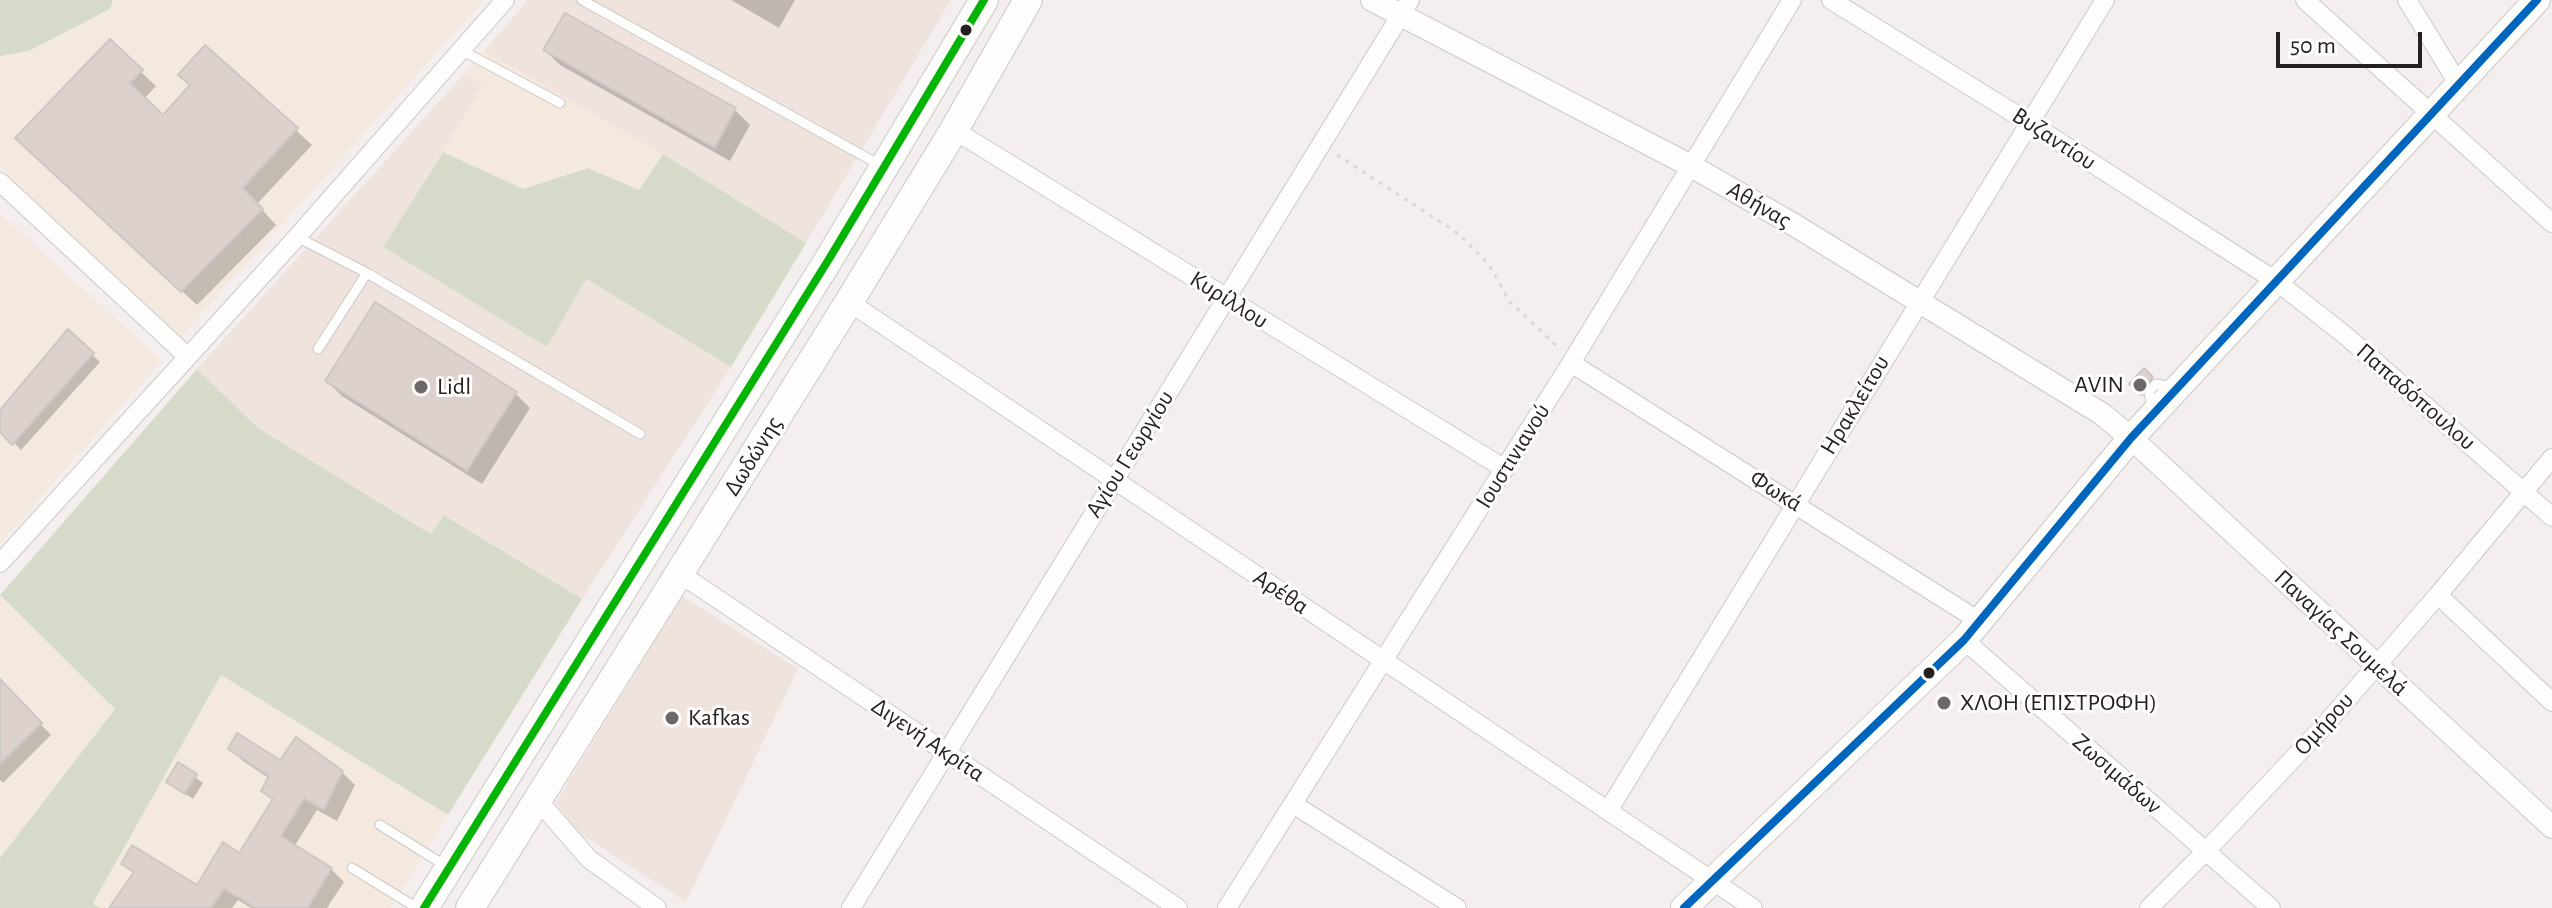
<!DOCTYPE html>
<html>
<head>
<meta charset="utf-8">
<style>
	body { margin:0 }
	#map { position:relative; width:2552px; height:908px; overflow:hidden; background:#f4efee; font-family:"Alegreya Sans",sans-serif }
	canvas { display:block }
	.scale { position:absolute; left:2276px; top:32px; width:146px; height:36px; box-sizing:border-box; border:4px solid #24201f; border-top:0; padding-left:10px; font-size:24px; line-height:28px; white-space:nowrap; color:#24201f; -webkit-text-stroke:6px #fffdfc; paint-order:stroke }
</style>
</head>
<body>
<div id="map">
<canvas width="2552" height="908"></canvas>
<div class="scale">50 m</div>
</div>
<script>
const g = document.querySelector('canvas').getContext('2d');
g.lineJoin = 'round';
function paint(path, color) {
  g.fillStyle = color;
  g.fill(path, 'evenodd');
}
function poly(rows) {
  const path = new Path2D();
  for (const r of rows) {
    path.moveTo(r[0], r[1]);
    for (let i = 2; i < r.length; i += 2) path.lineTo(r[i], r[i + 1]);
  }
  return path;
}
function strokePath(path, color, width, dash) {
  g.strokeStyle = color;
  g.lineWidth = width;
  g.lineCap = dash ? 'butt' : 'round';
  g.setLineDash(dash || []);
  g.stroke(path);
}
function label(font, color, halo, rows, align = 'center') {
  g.font = font + ' "Alegreya Sans",sans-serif';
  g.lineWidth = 6;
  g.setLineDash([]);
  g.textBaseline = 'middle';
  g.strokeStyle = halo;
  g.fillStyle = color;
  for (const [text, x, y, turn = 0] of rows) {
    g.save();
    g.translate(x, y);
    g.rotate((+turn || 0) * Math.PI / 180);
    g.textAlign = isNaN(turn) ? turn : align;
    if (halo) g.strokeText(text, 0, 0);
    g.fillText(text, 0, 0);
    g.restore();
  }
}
paint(poly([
	[528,0,951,0,806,243,663,154,484,51],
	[464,74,484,85,383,247,547,346,585,279,731,367,582,599,445,515,432,534,258,428,197,369],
	[682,596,798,669,686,902,576,831,556,802]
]), '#efe3de');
paint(poly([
	[113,0,484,0,181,337,0,167,0,56,29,51,110,10],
	[484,51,663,154,639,190,588,168,522,189,443,152,483,85,464,74],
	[0,214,162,360,0,544],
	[0,596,115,709,0,858],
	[221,675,448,815,391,908,100,908,93,903]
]), '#f4e9de');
paint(poly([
	[0,0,113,0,110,9,29,51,0,56],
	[443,152,523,189,588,168,639,190,663,154,806,243,731,367,586,279,547,347,383,247],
	[197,369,258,428,431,534,444,515,582,599,448,815,221,675,93,903,100,908,0,908,0,858,115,709,0,595]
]), '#d6dbc9');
paint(poly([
	[731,0,795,0,779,28],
	[206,48,312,145,257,204,276,225,197,305,33,153,141,72,156,86,144,99,163,117,192,86],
	[545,50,735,110,750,125,730,161,560,65],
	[69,332,100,362,21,450,0,429,0,413],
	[2144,371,2155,381,2146,389,2144,396,2131,384],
	[327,381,516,394,530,408,482,484,342,396],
	[6,688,51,735,3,783,0,780,0,694],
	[231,749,281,763,342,772,355,785,337,821,317,810,294,847,331,869,344,882,327,908,251,908,238,900,232,908,112,908,135,874,124,863,198,888,240,855,274,801,263,791,270,779,243,761],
	[179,765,203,783,193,799,168,782]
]), '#0003');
const building = poly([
	[565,13,736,108,715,148,543,50,565,13],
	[110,39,143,70,130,83,163,115,190,85,178,75,205,45,298,128,243,188,263,209,181,292,15,138,110,39],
	[375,302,517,392,467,471,325,381,375,302],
	[68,329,94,353,12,445,0,432,0,410,68,329],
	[2144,368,2153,377,2143,386,2141,395,2129,384,2144,368],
	[0,679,42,723,0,764,0,679],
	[237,733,280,760,296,737,343,771,324,810,304,799,281,836,332,868,308,908,256,908,224,889,211,908,109,908,134,872,121,864,132,845,197,885,223,842,239,853,273,799,261,791,269,776,228,749,237,733],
	[178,762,197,774,185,794,166,782,178,762]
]);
paint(building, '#dcd1cd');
strokePath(building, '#cbc7c5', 2);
const service = poly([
	[582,0,880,165],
	[461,50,560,103],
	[297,237,367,273,640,434],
	[318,349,367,273],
	[2152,410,2149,391,2156,384,2173,387],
	[380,825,446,866],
	[352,868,417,908]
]);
const minor = poly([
	[1831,0,2028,122,2276,281,2346,336,2552,517],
	[2305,0,2552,223],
	[2407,0,2459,85],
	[954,130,1505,469],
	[0,182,188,357],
	[849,302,1753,908],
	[1571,363,1979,621],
	[0,563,297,237,505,0],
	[679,573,1178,908],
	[2438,595,2552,702],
	[1964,640,2271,908],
	[537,799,589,859,657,908],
	[1293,804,1457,908],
	[1608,811,2105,0],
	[851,908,1410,0],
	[1227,908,1571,363,1792,0],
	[2149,908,2206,851,2323,727,2438,595,2552,458]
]);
const tertiary = poly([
	[1372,0,1691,166,1791,223,2102,414,2131,438,2552,827]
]);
const secondary = poly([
	[1684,908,1964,640,2131,438,2537,0]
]);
const primary = poly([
	[424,908,829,259,984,0],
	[470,908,849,302,954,130,1028,0]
]);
strokePath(service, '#ccc8c6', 11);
strokePath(minor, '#ccc8c6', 20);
strokePath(tertiary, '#ccc8c6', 24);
strokePath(secondary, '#ccc8c6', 28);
strokePath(primary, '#ccc8c6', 30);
strokePath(poly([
	[1337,155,1456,232,1468,243,1489,265,1510,302,1558,347]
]), '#d9d7d6', 3, [4, 6]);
strokePath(service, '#fdfdfc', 9);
strokePath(minor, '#fdfdfc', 18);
strokePath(tertiary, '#fdfdfc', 22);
strokePath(secondary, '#fdfdfc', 26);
strokePath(primary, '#fdfdfc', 28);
strokePath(poly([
	[1684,908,1964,640,2131,438,2537,0]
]), '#0065bd', 8);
strokePath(poly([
	[424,908,829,259,984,0]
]), '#04b404', 8);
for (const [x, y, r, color] of [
	[966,30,7,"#24201f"],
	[2140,385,8,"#6d6867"],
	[421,387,8,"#6d6867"],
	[1929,673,7,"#24201f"],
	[1944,703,8,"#6d6867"],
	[672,718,8,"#6d6867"]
]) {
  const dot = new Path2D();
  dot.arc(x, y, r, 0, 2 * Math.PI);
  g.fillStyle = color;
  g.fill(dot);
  strokePath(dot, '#fffdfc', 3);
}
label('24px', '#24201f', '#fffdfc', [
	["Βυζαντίου",2054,139,33],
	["Αθήνας",1759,205,30],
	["Κυρίλλου",1229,300,32],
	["Παπαδόπουλου",2416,397,41],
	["Ηρακλείτου",1855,405,-59],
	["Αγίου Γεωργίου",1130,454,-58],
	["Δωδώνης",753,456,-58],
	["Ιουστινιανού",1513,456,-58],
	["Φωκά",1776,491,32],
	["Αρέθα",1281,592,34],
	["Παναγίας Σουμελά",2341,633,43],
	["Ομήρου",2324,724,-48],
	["Διγενή Ακρίτα",928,740,34],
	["Ζωσιμάδων",2117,774,41]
]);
label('24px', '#24201f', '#fffdfc', [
	["AVIN",2124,385,"right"],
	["Lidl",437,387],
	["ΧΛΟΗ (ΕΠΙΣΤΡΟΦΗ)",1960,703],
	["Kafkas",688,718]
], 'left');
</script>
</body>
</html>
